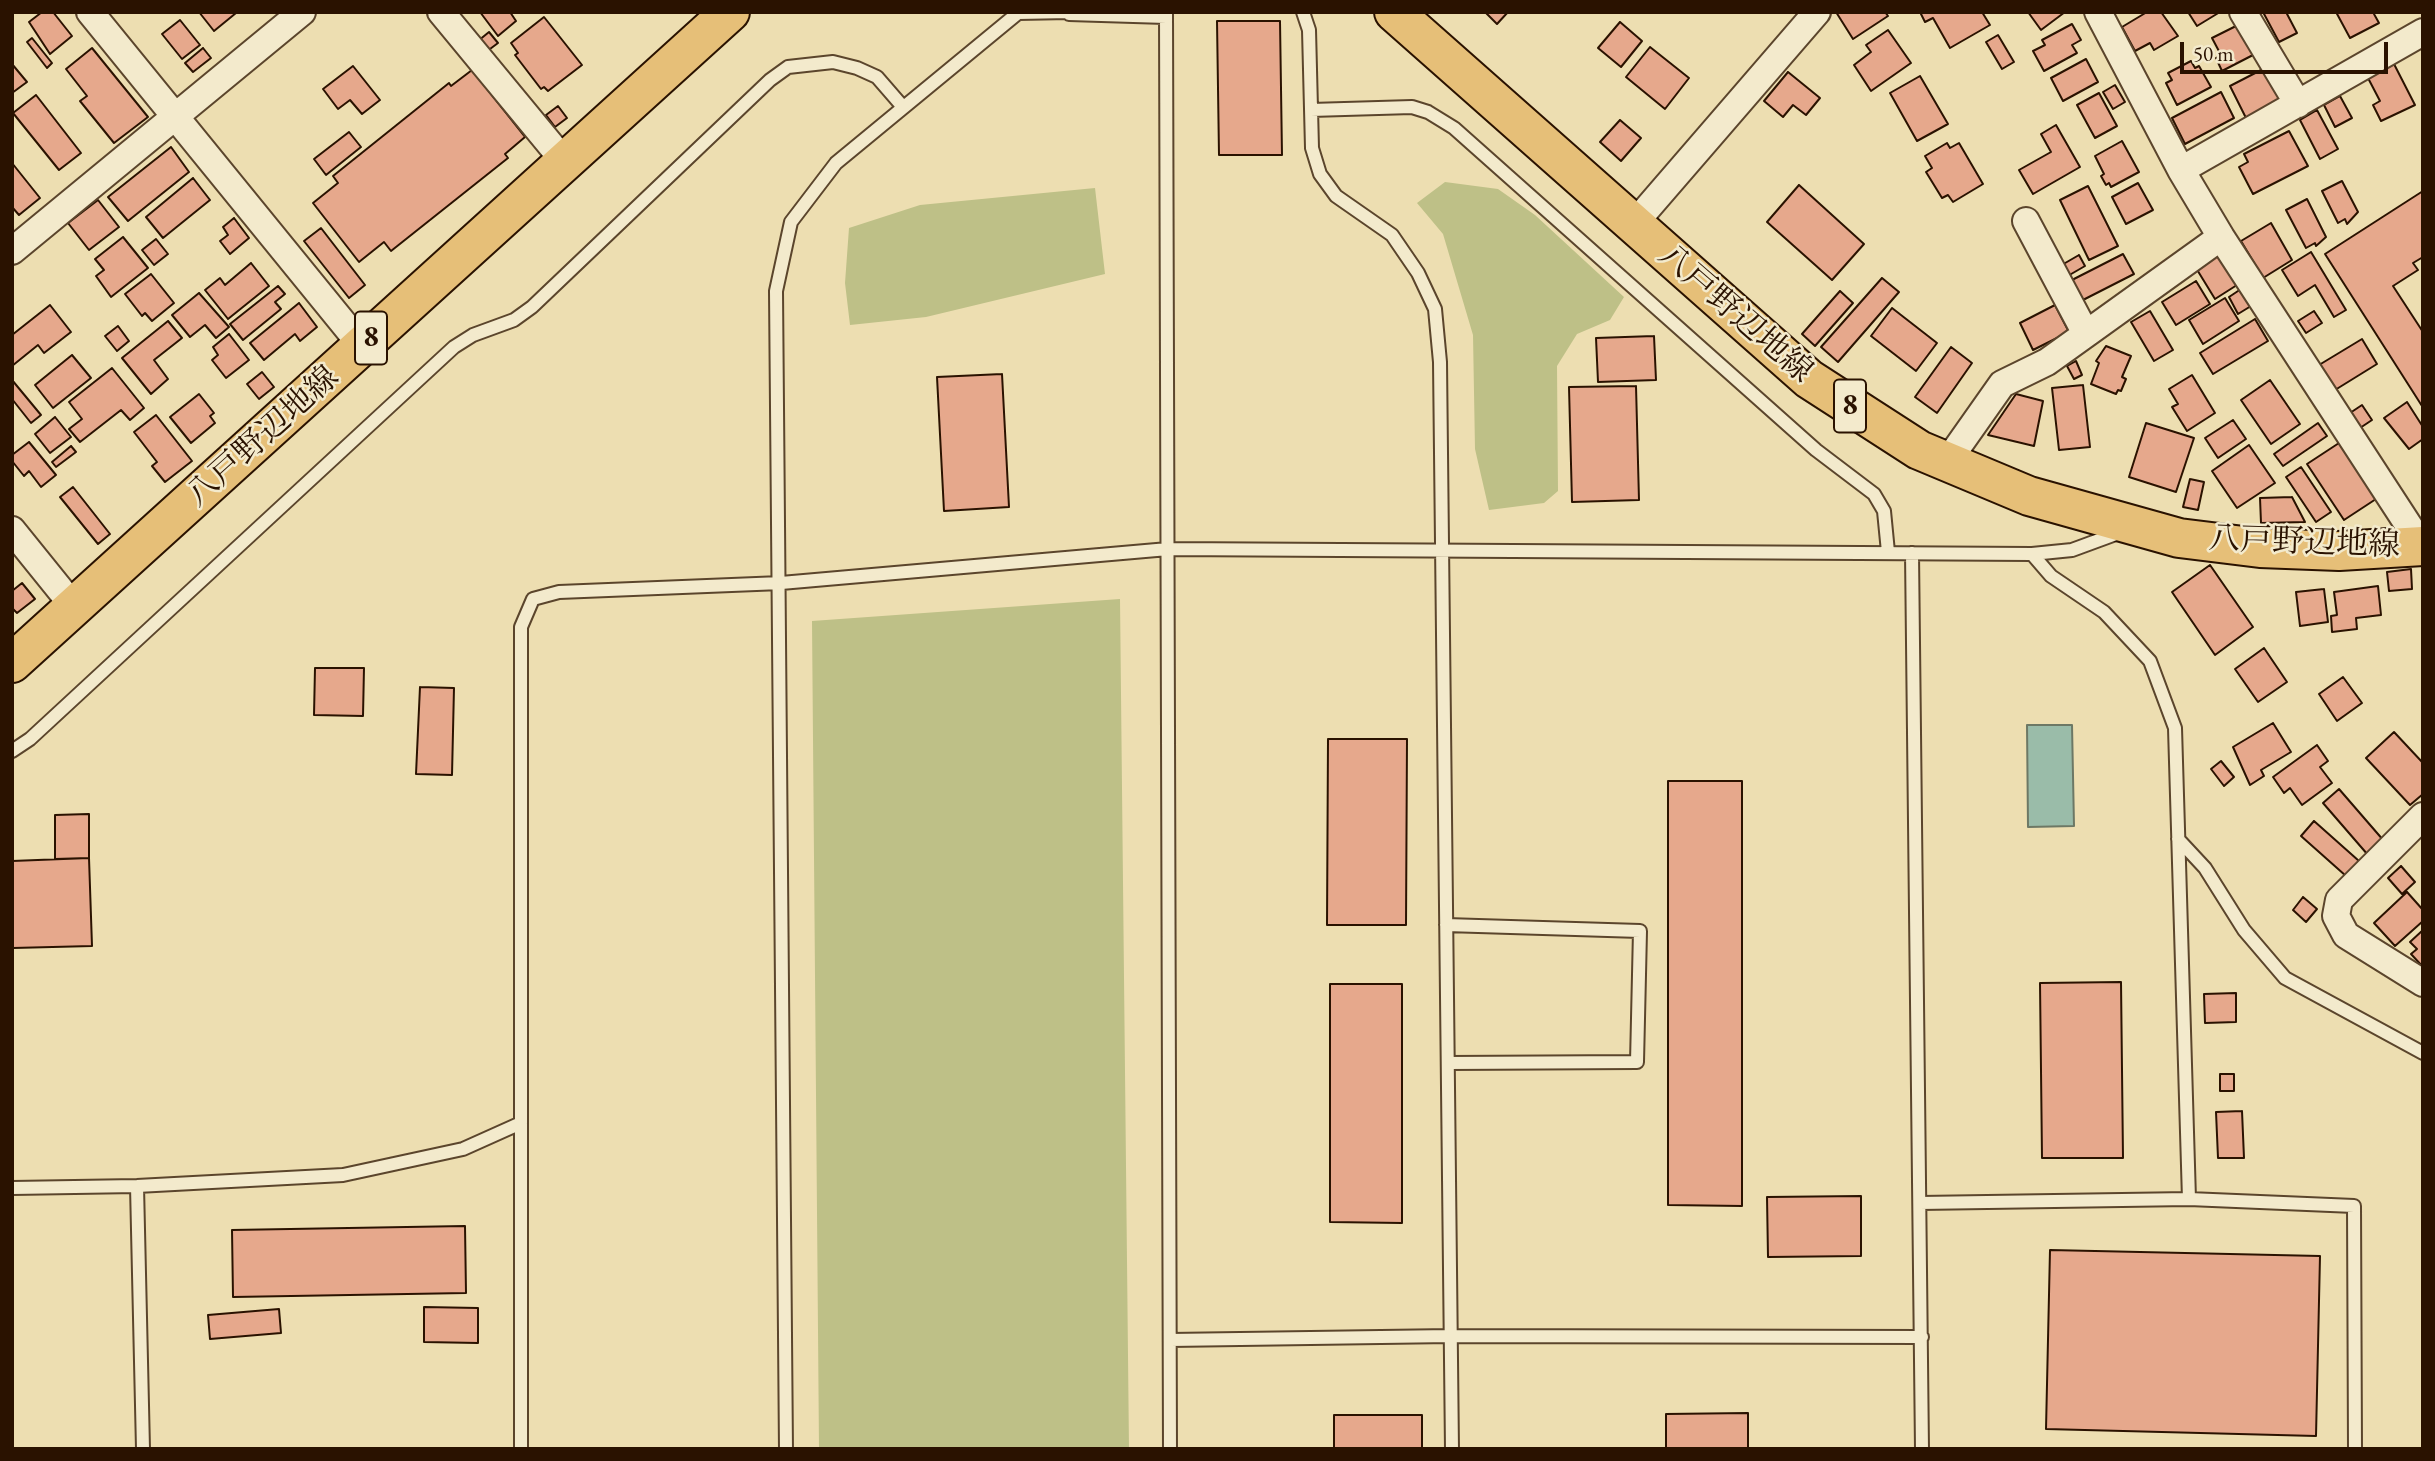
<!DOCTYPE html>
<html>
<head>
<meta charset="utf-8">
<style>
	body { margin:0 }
	#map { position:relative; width:2435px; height:1461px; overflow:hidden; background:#eddeb1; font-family:"EB Garamond",serif }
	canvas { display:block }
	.frame { position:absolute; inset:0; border:14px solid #2a1200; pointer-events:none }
	.scale { position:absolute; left:2180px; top:42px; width:208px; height:32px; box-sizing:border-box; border:4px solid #2a1200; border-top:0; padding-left:9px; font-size:21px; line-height:24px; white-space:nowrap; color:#2a1200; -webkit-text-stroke:5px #f3eacc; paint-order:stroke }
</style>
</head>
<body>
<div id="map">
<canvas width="2435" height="1461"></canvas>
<div class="frame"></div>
<div class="scale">50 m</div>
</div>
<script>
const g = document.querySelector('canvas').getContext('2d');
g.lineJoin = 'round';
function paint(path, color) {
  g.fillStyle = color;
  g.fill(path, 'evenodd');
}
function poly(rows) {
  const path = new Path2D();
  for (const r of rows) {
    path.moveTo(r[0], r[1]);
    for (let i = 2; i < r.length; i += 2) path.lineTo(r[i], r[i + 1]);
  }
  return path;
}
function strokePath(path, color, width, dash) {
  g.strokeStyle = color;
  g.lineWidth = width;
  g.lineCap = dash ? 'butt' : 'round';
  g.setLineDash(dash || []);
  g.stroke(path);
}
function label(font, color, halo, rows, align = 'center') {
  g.font = font + ' "EB Garamond","Noto Serif JP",serif';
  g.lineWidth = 5;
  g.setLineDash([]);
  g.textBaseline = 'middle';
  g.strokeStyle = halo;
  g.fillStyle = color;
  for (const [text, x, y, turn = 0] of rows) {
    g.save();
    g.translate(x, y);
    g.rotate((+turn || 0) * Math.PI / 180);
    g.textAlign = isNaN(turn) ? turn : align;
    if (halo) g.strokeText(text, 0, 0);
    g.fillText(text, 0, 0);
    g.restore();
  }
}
paint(poly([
	[1445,182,1498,189,1535,215,1624,297,1610,320,1577,334,1557,366,1558,491,1544,503,1489,510,1475,449,1473,335,1443,234,1417,203],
	[1095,188,1105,274,926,317,850,325,845,283,849,228,920,205],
	[1120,599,1129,1449,819,1449,812,621]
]), '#bec087');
const water = poly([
	[2027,725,2072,725,2074,826,2028,827,2027,725]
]);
paint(water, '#9abca9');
strokePath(water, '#6d7865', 2);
const building = poly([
	[42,12,53,12,72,36,50,54,29,22,42,12],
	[199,12,236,12,236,13,214,31,199,12],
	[480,12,510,12,516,21,498,36,480,12],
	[1485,12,1508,12,1497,24,1485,12],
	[1836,12,1885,12,1888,16,1853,39,1836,12],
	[1920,12,1982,12,1990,25,1950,48,1933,18,1925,22,1920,12],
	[2028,12,2065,12,2041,30,2028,12],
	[2147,12,2161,12,2178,36,2154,50,2150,43,2135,51,2122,27,2147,12],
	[2188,12,2220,12,2197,26,2188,12],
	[2263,12,2286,12,2297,33,2279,42,2263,12],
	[2336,12,2376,12,2374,14,2379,23,2350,38,2336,12],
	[544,17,582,65,548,91,544,87,541,89,515,55,518,53,511,43,544,17],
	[180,20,200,45,182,59,162,34,180,20],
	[1217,21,1280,21,1282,155,1219,155,1217,21],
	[1620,22,1642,41,1621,67,1598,48,1620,22],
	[2072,24,2081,40,2072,45,2077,53,2044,71,2033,51,2045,45,2042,40,2072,24],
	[2238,25,2253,55,2222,71,2216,58,2221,55,2212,38,2238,25],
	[1888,30,1911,63,1871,91,1854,65,1871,52,1866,45,1888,30],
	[489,32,498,43,486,52,478,41,489,32],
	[1998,35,2014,62,2002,69,1986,42,1998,35],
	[32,38,52,63,47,68,27,42,32,38],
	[1650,47,1689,78,1665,109,1626,77,1650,47],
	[92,48,148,117,114,143,80,101,87,96,66,69,92,48],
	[203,48,211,58,193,72,185,63,203,48],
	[2086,59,2098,82,2063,101,2051,78,2086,59],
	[2191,61,2195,68,2199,66,2211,87,2177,105,2166,83,2172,80,2168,73,2191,61],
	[12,64,27,82,12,93,12,64],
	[2394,64,2415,105,2381,121,2373,105,2380,101,2368,78,2394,64],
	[353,66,380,100,362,114,350,100,338,109,323,89,353,66],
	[2263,69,2282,99,2246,118,2230,86,2263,69],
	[472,70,525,137,505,154,508,158,391,251,384,242,359,262,313,203,338,183,333,176,449,83,451,86,472,70],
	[1788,72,1820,98,1806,115,1793,105,1783,117,1764,101,1788,72],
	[1920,76,1948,124,1917,141,1890,93,1920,76],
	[2115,85,2125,102,2113,109,2103,92,2115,85],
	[2221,92,2234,118,2185,144,2172,118,2221,92],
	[2099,93,2117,126,2095,138,2077,105,2099,93],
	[36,95,81,153,59,170,13,113,36,95],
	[2340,96,2352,118,2335,127,2324,105,2340,96],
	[558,106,567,118,555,127,546,115,558,106],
	[2317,110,2338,149,2320,159,2300,120,2317,110],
	[1620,120,1641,138,1621,161,1600,142,1620,120],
	[2056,125,2080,167,2033,194,2019,170,2051,152,2041,134,2056,125],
	[2289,131,2308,166,2253,194,2239,167,2248,162,2244,154,2289,131],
	[349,132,361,147,326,175,314,159,349,132],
	[2122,141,2139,172,2111,187,2109,183,2106,185,2101,176,2104,174,2095,156,2122,141],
	[1947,143,1950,148,1959,143,1983,184,1953,202,1948,195,1942,198,1926,172,1932,168,1925,156,1947,143],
	[171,147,189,172,128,221,108,197,171,147],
	[12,163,40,198,19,215,12,207,12,163],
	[193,178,210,200,163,238,146,217,193,178],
	[2342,181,2358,212,2347,224,2345,219,2338,223,2322,191,2342,181],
	[2138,183,2153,210,2126,224,2112,197,2138,183],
	[1799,185,1864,244,1832,280,1767,222,1799,185],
	[2088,186,2118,246,2089,260,2060,200,2088,186],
	[2423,191,2423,257,2413,263,2418,270,2393,286,2423,332,2422,406,2325,254,2423,191],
	[2307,199,2326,237,2316,246,2315,243,2306,248,2286,210,2307,199],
	[98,200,119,227,89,250,68,223,98,200],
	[234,218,249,238,230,254,220,241,228,235,223,227,234,218],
	[2271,223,2292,260,2263,278,2241,241,2271,223],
	[321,228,365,285,349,298,304,241,321,228],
	[123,237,148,268,111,297,96,276,104,270,95,259,123,237],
	[156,239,168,254,154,265,142,250,156,239],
	[2311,252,2346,310,2334,317,2315,285,2298,296,2282,270,2311,252],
	[2123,254,2134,274,2081,301,2070,281,2123,254],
	[2218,254,2237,285,2215,299,2196,268,2218,254],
	[2079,255,2085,266,2066,277,2060,266,2079,255],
	[251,263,269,286,228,319,205,290,220,278,225,285,251,263],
	[151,274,174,303,152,321,145,313,142,316,125,294,151,274],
	[1882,278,1899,292,1838,362,1821,347,1882,278],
	[2196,281,2210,304,2176,325,2162,302,2196,281],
	[278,286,285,294,275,302,281,309,243,340,230,324,278,286],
	[2241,289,2251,306,2238,314,2229,297,2241,289],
	[1840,291,1853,303,1815,346,1802,334,1840,291],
	[199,293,229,327,216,338,205,325,190,337,172,315,199,293],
	[2225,298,2239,321,2203,344,2189,320,2225,298],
	[299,303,317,327,300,341,295,334,264,360,250,343,299,303],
	[50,305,71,332,44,353,38,345,12,366,12,335,50,305],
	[2055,305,2069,332,2033,350,2020,323,2055,305],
	[1892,308,1937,343,1916,371,1871,336,1892,308],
	[2150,311,2173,350,2154,361,2131,322,2150,311],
	[2314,311,2322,323,2306,333,2298,321,2314,311],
	[2255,319,2268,341,2213,374,2200,353,2255,319],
	[168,321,182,338,154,360,168,379,151,394,122,358,168,321],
	[118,326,129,341,117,351,105,336,118,326],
	[229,334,249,360,226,378,212,360,218,355,213,347,229,334],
	[1654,336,1656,380,1598,382,1596,338,1654,336],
	[2362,339,2377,364,2335,390,2319,365,2362,339],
	[2106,346,2131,356,2122,377,2126,379,2121,391,2118,390,2116,394,2091,384,2099,363,2096,361,2106,346],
	[1951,347,1972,363,1937,413,1915,397,1951,347],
	[72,355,91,378,53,408,35,385,72,355],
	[2076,361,2082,375,2074,379,2067,366,2076,361],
	[112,368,144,408,130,420,121,410,80,442,69,429,82,419,69,402,112,368],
	[262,372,274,387,259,399,247,384,262,372],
	[1002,374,1009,507,944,511,937,377,1002,374],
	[2192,375,2215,413,2187,431,2172,407,2178,404,2169,389,2192,375],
	[12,380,41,415,31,423,12,399,12,380],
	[2270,380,2300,424,2271,444,2241,400,2270,380],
	[2083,385,2090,447,2059,450,2052,388,2083,385],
	[1636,386,1639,500,1572,502,1569,387,1636,386],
	[199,394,214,413,210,416,215,423,191,443,170,417,199,394],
	[2016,394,2043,401,2034,446,1988,435,2016,394],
	[2407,402,2423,427,2423,439,2409,449,2384,418,2407,402],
	[2362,405,2372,420,2360,428,2350,413,2362,405],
	[156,415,192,461,165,482,152,466,157,462,134,432,156,415],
	[55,417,71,437,50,453,35,434,55,417],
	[2233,420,2246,439,2218,458,2205,438,2233,420],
	[2146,423,2194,438,2176,492,2129,477,2146,423],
	[2318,423,2327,436,2283,466,2274,454,2318,423],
	[29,442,56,475,41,487,29,471,24,476,12,461,12,455,29,442],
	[2339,443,2376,499,2344,520,2307,464,2339,443],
	[2249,445,2275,483,2237,508,2212,471,2249,445],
	[71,446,76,452,56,467,52,462,71,446],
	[2301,467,2331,512,2316,522,2286,477,2301,467],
	[2190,479,2204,482,2198,510,2183,507,2190,479],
	[73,487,110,534,98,544,60,497,73,487],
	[2292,497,2305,522,2261,523,2260,498,2292,497],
	[2210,565,2253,627,2215,655,2172,592,2210,565],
	[2411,569,2412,589,2389,591,2387,572,2411,569],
	[22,583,35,599,17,613,12,608,12,591,22,583],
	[2378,586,2381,615,2356,618,2357,629,2332,632,2331,616,2337,615,2334,592,2378,586],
	[2324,589,2328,622,2300,626,2296,592,2324,589],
	[2264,648,2287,682,2258,702,2235,669,2264,648],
	[315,668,364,668,363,716,314,715,315,668],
	[2343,677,2362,703,2337,721,2319,694,2343,677],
	[420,687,454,688,452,775,416,774,420,687],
	[2273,723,2291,752,2261,770,2264,776,2250,785,2233,747,2273,723],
	[2394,732,2423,763,2423,794,2410,805,2366,758,2394,732],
	[1328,739,1407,739,1406,925,1327,925,1328,739],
	[2317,745,2328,761,2320,767,2332,783,2302,805,2290,788,2284,793,2273,777,2317,745],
	[2221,761,2234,777,2224,786,2211,769,2221,761],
	[1668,781,1742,781,1742,1206,1668,1205,1668,781],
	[2339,789,2384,841,2368,855,2323,803,2339,789],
	[89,814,89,858,55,859,55,815,89,814],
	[2314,821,2359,861,2346,876,2301,836,2314,821],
	[89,858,92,946,13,948,12,1011,12,861,89,858],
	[2401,866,2415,882,2402,894,2388,878,2401,866],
	[2407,892,2423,910,2423,921,2395,946,2374,923,2407,892],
	[2303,897,2317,909,2306,922,2293,910,2303,897],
	[2423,930,2423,967,2411,954,2417,949,2410,942,2423,930],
	[2121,982,2123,1158,2042,1158,2040,983,2121,982],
	[1330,984,1402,984,1402,1223,1330,1222,1330,984],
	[2236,993,2236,1022,2205,1023,2204,994,2236,993],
	[2220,1074,2234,1074,2234,1091,2220,1091,2220,1074],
	[2242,1111,2244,1158,2218,1158,2216,1112,2242,1111],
	[1861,1196,1861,1256,1768,1257,1767,1197,1861,1196],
	[465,1226,466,1293,233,1297,232,1230,465,1226],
	[2050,1250,2320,1256,2316,1436,2046,1429,2050,1250],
	[424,1307,478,1308,478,1343,424,1342,424,1307],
	[279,1309,281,1333,210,1339,208,1315,279,1309],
	[1748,1413,1748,1449,1666,1449,1666,1414,1748,1413],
	[1334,1415,1422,1415,1422,1449,1334,1449,1334,1415]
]);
paint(building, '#e6a88c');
strokePath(building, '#2a1200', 2);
const service = poly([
	[1166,12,1170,1449],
	[1303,12,1309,30,1312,148,1320,174,1336,196,1392,235,1418,273,1435,309,1440,362,1452,1449],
	[1069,14,1166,17],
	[1311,110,1412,107,1428,112,1454,128,1816,450,1874,494,1884,511,1888,552],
	[1912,553,1922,1449],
	[2032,554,2051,576,2104,612,2150,661,2175,728,2189,1199],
	[12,751,30,739,454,347,473,335,514,320,532,307,770,80,788,67,833,62,857,68,877,77,903,107],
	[2178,839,2205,868,2244,930,2285,978,2423,1053],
	[1446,925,1640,931,1637,1062,1448,1063],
	[137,1186,143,1449],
	[12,1188,137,1186,343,1175,463,1149,521,1123],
	[1920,1203,2189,1199,2354,1206,2355,1449],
	[1170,1340,1451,1336,1922,1337],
	[521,1449,521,627,533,599,559,592,781,583,1168,549,2032,554,2072,550,2121,532],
	[786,1449,776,291,791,222,836,163,1018,13,1069,12]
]);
const minor = poly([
	[90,12,362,346],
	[441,12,564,161],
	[2098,12,2181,170,2221,237,2422,546],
	[2243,12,2298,104],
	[2181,170,2423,32],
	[2026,221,2086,334,2221,237],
	[1633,225,1817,12],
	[12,251,302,12],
	[1947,462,2002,384,2047,362,2086,334],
	[12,530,75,608],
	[2423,816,2339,900,2336,916,2346,935,2423,983]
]);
const primary = poly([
	[1394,12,1809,379,1919,450,2029,496,2179,538,2260,548,2339,551,2423,546],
	[12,663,730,12]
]);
strokePath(service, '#5b452c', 16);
strokePath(minor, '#5b452c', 30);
strokePath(primary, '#2a1200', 42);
strokePath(service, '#f3eacc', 12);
strokePath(minor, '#f3eacc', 26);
strokePath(primary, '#e6bf78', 38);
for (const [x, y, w] of [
	[371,338,32],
	[1850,406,32]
]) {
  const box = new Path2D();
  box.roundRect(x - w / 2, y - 26.5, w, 53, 5);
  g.fillStyle = '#f3eacc';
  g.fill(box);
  strokePath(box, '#2a1200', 2);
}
label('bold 30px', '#2a1200', null, [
	["8",371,338],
	["8",1850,406]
]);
label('32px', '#2a1200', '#f3eacc', [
	["八戸野辺地線",1735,314,41],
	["八戸野辺地線",263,437,-42],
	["八戸野辺地線",2304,543,2]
]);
</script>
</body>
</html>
